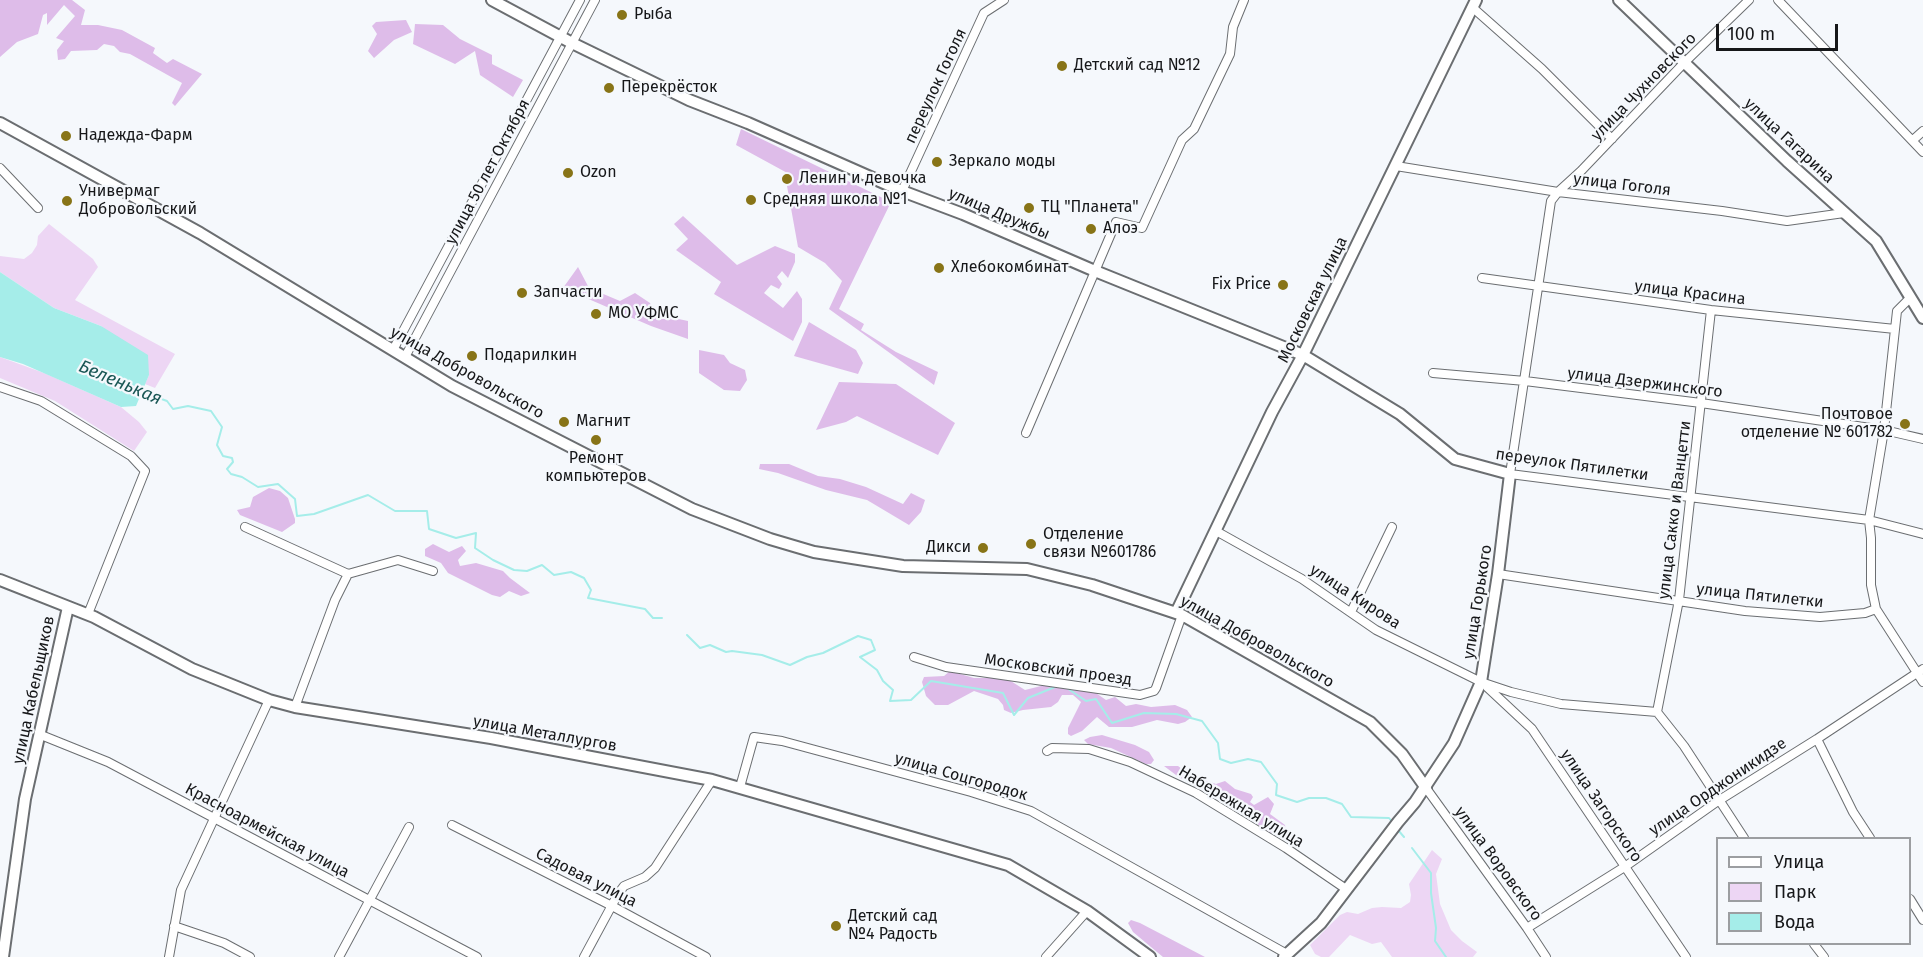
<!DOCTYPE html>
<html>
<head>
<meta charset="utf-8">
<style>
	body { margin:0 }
	#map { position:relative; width:1923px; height:957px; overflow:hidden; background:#f5f8fc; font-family:"Fira Sans",sans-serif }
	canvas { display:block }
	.legend { position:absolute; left:1716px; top:837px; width:195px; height:108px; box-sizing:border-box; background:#f5f8fc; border:2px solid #9c9ea1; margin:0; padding:8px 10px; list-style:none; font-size:18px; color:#161719 }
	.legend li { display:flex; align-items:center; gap:12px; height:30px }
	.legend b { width:30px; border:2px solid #9c9ea1 }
	.scale { position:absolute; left:1716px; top:24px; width:122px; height:27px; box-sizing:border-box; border:3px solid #161719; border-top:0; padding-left:8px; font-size:18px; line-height:21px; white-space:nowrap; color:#161719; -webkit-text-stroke:4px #f5f8fc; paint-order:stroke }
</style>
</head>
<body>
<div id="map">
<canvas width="1923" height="957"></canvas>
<ul class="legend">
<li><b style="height:8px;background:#fff"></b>Улица</li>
<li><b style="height:16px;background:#edd6f4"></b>Парк</li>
<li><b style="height:16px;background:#a5ede9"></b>Вода</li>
</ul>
<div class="scale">100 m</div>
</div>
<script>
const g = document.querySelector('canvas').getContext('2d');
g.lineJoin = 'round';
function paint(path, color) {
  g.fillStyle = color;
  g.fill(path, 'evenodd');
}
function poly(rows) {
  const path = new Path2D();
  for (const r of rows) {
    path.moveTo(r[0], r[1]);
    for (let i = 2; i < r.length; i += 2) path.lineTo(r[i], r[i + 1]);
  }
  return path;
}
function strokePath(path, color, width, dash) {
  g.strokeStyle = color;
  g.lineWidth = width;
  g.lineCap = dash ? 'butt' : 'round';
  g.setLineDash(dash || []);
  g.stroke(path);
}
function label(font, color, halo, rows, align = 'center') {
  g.font = font + ' "Fira Sans",sans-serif';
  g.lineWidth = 4.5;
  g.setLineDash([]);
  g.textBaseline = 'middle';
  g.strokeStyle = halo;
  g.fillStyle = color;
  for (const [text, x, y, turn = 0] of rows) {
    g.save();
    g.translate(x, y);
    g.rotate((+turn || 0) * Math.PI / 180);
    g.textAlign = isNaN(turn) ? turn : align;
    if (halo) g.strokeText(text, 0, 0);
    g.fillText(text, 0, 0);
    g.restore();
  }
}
paint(poly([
	[49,224,93,259,98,267,75,300,175,354,155,388,145,384,149,375,101,326,54,308,0,272,0,256,24,259,32,253,37,245,38,236],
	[0,357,44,373,121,407,139,422,147,432,134,451,55,401,0,378],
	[1432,850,1442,859,1436,874,1440,904,1451,930,1462,941,1477,952,1473,957,1392,957,1381,942,1372,944,1350,935,1329,957,1321,957,1315,954,1310,945,1340,915,1347,912,1358,914,1372,908,1382,907,1401,908,1410,902,1411,895,1409,884]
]), '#edd6f4');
paint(poly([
	[0,0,72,0,85,10,81,25,98,25,122,30,155,48,153,53,167,63,173,59,202,74,175,106,172,103,182,83,130,54,120,52,114,46,104,44,97,50,71,51,65,59,58,60,57,50,64,41,56,38,75,16,64,5,47,25,47,13,43,15,38,34,17,42,0,57],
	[406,20,412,32,394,40,374,58,368,51,377,34,372,26,376,22],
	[415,24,443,25,460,39,492,55,492,64,523,80,513,97,480,75,475,51,455,64,413,44],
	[741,129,891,202,839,309,864,324,861,330,896,352,938,372,934,385,829,309,842,281,825,263,798,247,787,186,791,175,736,145],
	[683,216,737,265,775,246,795,254,795,262,788,278,782,271,777,277,782,284,779,289,771,285,764,293,783,308,797,291,802,299,802,322,793,341,714,294,721,282,676,250,688,239,674,224],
	[578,267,589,288,620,301,635,293,650,303,655,314,688,321,688,339,651,326,563,288],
	[809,322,856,350,863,363,858,374,794,356],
	[699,350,724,355,730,363,745,370,747,380,740,391,724,390,699,373],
	[839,382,896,384,955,423,938,455,857,416,846,422,816,430],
	[760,464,789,464,818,476,840,479,866,487,903,504,911,493,925,500,921,512,909,525,867,500,826,490,778,473,759,469],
	[269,488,280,491,288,498,295,519,295,523,282,532,240,515,237,510,250,507,253,497],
	[433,544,449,552,462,546,466,551,458,560,460,566,476,563,503,571,510,578,530,593,521,596,509,591,500,597,492,595,448,573,441,563,425,556,425,549],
	[950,671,974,678,1006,678,1025,690,1049,684,1093,691,1106,700,1115,697,1126,706,1136,704,1151,707,1175,705,1187,710,1192,717,1185,722,1178,724,1157,720,1132,727,1109,727,1097,717,1082,731,1071,736,1068,734,1068,728,1081,702,1073,695,1062,695,1058,702,1051,707,1023,710,1011,713,1004,710,1003,705,998,699,974,691,948,705,935,705,926,696,922,682,924,677,944,676],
	[1102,735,1135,745,1149,752,1154,760,1151,764,1146,764,1111,748,1088,744,1084,740,1090,737],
	[1164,766,1178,766,1185,771,1187,776,1184,779,1180,778],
	[1194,776,1216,784,1225,781,1235,789,1251,794,1253,797,1250,802,1254,805,1268,797,1274,804,1270,814,1285,825,1286,832,1281,835,1269,832,1256,823,1249,812,1236,802,1223,800,1194,785,1192,779],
	[1131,920,1140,923,1205,957,1163,957,1133,932,1128,923]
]), '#debce9');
paint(poly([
	[0,272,54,308,101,326,148,355,149,375,136,406,121,407,23,364,0,357]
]), '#a5ede9');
strokePath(poly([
	[139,395,156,397,167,401,173,409,188,406,211,411,222,427,217,445,223,456,232,458,233,462,227,469,231,474,242,477,258,487,278,484,295,499,297,516,314,514,368,495,395,511,427,511,429,529,456,538,476,533,475,548,493,560,514,570,527,571,542,565,554,575,571,572,584,578,591,590,588,598,645,609,653,618,662,618],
	[687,635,700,648,710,645,726,652,732,651,762,655,790,665,807,657,823,653,858,636,871,640,875,650,860,657,877,670,883,681,893,690,890,701,911,700,931,681,1003,693,1014,715,1028,698,1055,687],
	[1067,688,1086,701,1096,699,1112,723,1144,713,1176,714,1202,721,1218,743,1220,759,1231,763,1248,759,1261,762,1277,784,1276,795,1297,802,1309,798,1326,798,1342,804,1351,817,1389,818,1393,823],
	[1398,830,1404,837],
	[1412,848,1431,873,1431,893,1436,928,1435,941,1446,957]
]), '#a5ede9', 2);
const street = poly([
	[1749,0,1684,63,1581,171,1558,192,1551,201,1510,474,1869,520,1923,534],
	[1778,0,1923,152],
	[1472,7,1542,69,1612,139],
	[1913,140,1923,131],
	[1396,166,1558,192,1722,211,1787,221,1844,213],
	[0,168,38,208],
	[902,191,984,13,1004,0],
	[1482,278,1711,310,1895,329],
	[1910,298,1897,311,1884,430,1869,520,1871,538,1871,585,1876,609,1923,682],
	[393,350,580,0],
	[405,357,595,0],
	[1433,373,1525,381,1701,403,1884,430,1923,439],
	[0,387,41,401,131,456,145,471,88,614],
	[1026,433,1116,222,1142,228,1182,140,1194,129,1230,54,1233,27,1244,0],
	[245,527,348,574,398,560,433,571],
	[1216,531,1302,579,1376,630,1481,682,1511,692,1561,704,1657,712,1684,746,1744,838],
	[1498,574,1745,611,1820,617,1865,613,1876,609],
	[1351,612,1392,527],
	[914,657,946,667,1140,695,1154,691,1156,688,1182,615],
	[1487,687,1532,729,1686,957],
	[295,707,335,600,348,574],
	[1657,712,1679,600,1711,310],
	[41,735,108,762,477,957],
	[1817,739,1853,812,1870,838],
	[1047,751,1052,748,1089,749,1130,762,1196,793,1286,848,1346,889],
	[740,787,754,737,782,741,971,792,1031,811,1287,954],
	[1426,788,1527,928,1546,957],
	[452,825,612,906,706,957],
	[1910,899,1923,920],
	[174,926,224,943,250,957],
	[1527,928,1626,866,1718,801,1817,739,1923,669],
	[1814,944,1824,957],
	[169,957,181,890,269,700],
	[339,957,409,827],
	[584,957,618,894,624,886,645,877,655,868,712,780],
	[1046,957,1087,911]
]);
const secondary = poly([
	[492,0,572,43,689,100,748,123,902,191,963,214,1095,271,1303,355,1400,414,1455,459,1510,474,1498,574,1481,682,1454,743,1415,802,1398,822,1321,923,1284,957],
	[1619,0,1787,161,1876,241,1923,318],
	[0,123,200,233,452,386,692,509,770,539,814,552,903,566,1027,569,1092,585,1182,615,1370,722,1402,754,1426,788],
	[0,580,94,617,192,669,269,700,295,707,491,738,712,780,1008,865,1087,911,1150,957],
	[1176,613,1272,412,1303,355,1476,0],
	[3,957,25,799,68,607]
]);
strokePath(street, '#6b6e71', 10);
strokePath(secondary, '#6b6e71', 14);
strokePath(street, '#fff', 8);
strokePath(secondary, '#fff', 10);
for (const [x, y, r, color] of [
	[622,15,6,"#887417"],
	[1062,66,6,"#887417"],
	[609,88,6,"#887417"],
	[66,136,6,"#887417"],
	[937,162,6,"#887417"],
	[568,173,6,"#887417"],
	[787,179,6,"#887417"],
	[751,200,6,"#887417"],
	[67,201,6,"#887417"],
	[1029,208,6,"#887417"],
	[1091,229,6,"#887417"],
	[939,268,6,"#887417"],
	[1283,285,6,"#887417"],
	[522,293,6,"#887417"],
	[596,314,6,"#887417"],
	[472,356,6,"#887417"],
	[564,422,6,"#887417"],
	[1905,424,6,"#887417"],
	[596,440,6,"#887417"],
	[1031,544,6,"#887417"],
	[983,548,6,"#887417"],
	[836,926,6,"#887417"]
]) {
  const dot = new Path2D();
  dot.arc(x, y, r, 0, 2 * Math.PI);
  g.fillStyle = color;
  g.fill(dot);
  strokePath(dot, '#f5f8fc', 2);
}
label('16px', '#161719', '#f5f8fc', [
	["Рыба",634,15],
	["Детский сад №12",1074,66],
	["Перекрёсток",621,88],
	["Надежда-Фарм",78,136],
	["Зеркало моды",949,162],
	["Ozon",580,173],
	["Ленин и девочка",799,179],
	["Универмаг",79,192],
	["Добровольский",79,210],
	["Средняя школа №1",763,200],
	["ТЦ \"Планета\"",1041,208],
	["Алоэ",1103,229],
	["Хлебокомбинат",951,268],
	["Fix Price",1271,285,"right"],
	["Запчасти",534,293],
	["МО УФМС",608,314],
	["Подарилкин",484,356],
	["Почтовое",1893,415,"right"],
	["отделение № 601782",1893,433,"right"],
	["Магнит",576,422],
	["Ремонт",596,459,"center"],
	["компьютеров",596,477,"center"],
	["Отделение",1043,535],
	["связи №601786",1043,553],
	["Дикси",971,548,"right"],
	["Детский сад",848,917],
	["№4 Радость",848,935]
], 'left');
label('16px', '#161719', '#f5f8fc', [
	["переулок Гоголя",936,86,-65],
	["улица Чухновского",1644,87,-46],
	["улица Гагарина",1789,141,43],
	["улица 50 лет Октября",488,172,-62],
	["улица Гоголя",1622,185,7],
	["улица Дружбы",999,214,23],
	["улица Красина",1690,293,7],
	["Московская улица",1313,300,-64],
	["улица Добровольского",467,373,29],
	["улица Дзержинского",1645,383,7],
	["переулок Пятилетки",1572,465,8],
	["улица Сакко и Ванцетти",1675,510,-83],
	["улица Пятилетки",1760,596,6],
	["улица Кирова",1355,597,33],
	["улица Горького",1478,602,-81],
	["улица Добровольского",1257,642,29],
	["Московский проезд",1058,670,8],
	["улица Кабельщиков",34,690,-78],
	["улица Металлургов",545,734,10],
	["улица Соцгородок",961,777,16],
	["улица Орджоникидзе",1718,787,-34],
	["улица Загорского",1601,806,56],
	["Набережная улица",1241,807,31],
	["Красноармейская улица",267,831,28],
	["улица Воровского",1498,864,54],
	["Садовая улица",586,878,27]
]);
label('italic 18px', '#1a5755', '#f5f8fc', [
	["Беленькая",120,383,23]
]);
</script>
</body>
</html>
